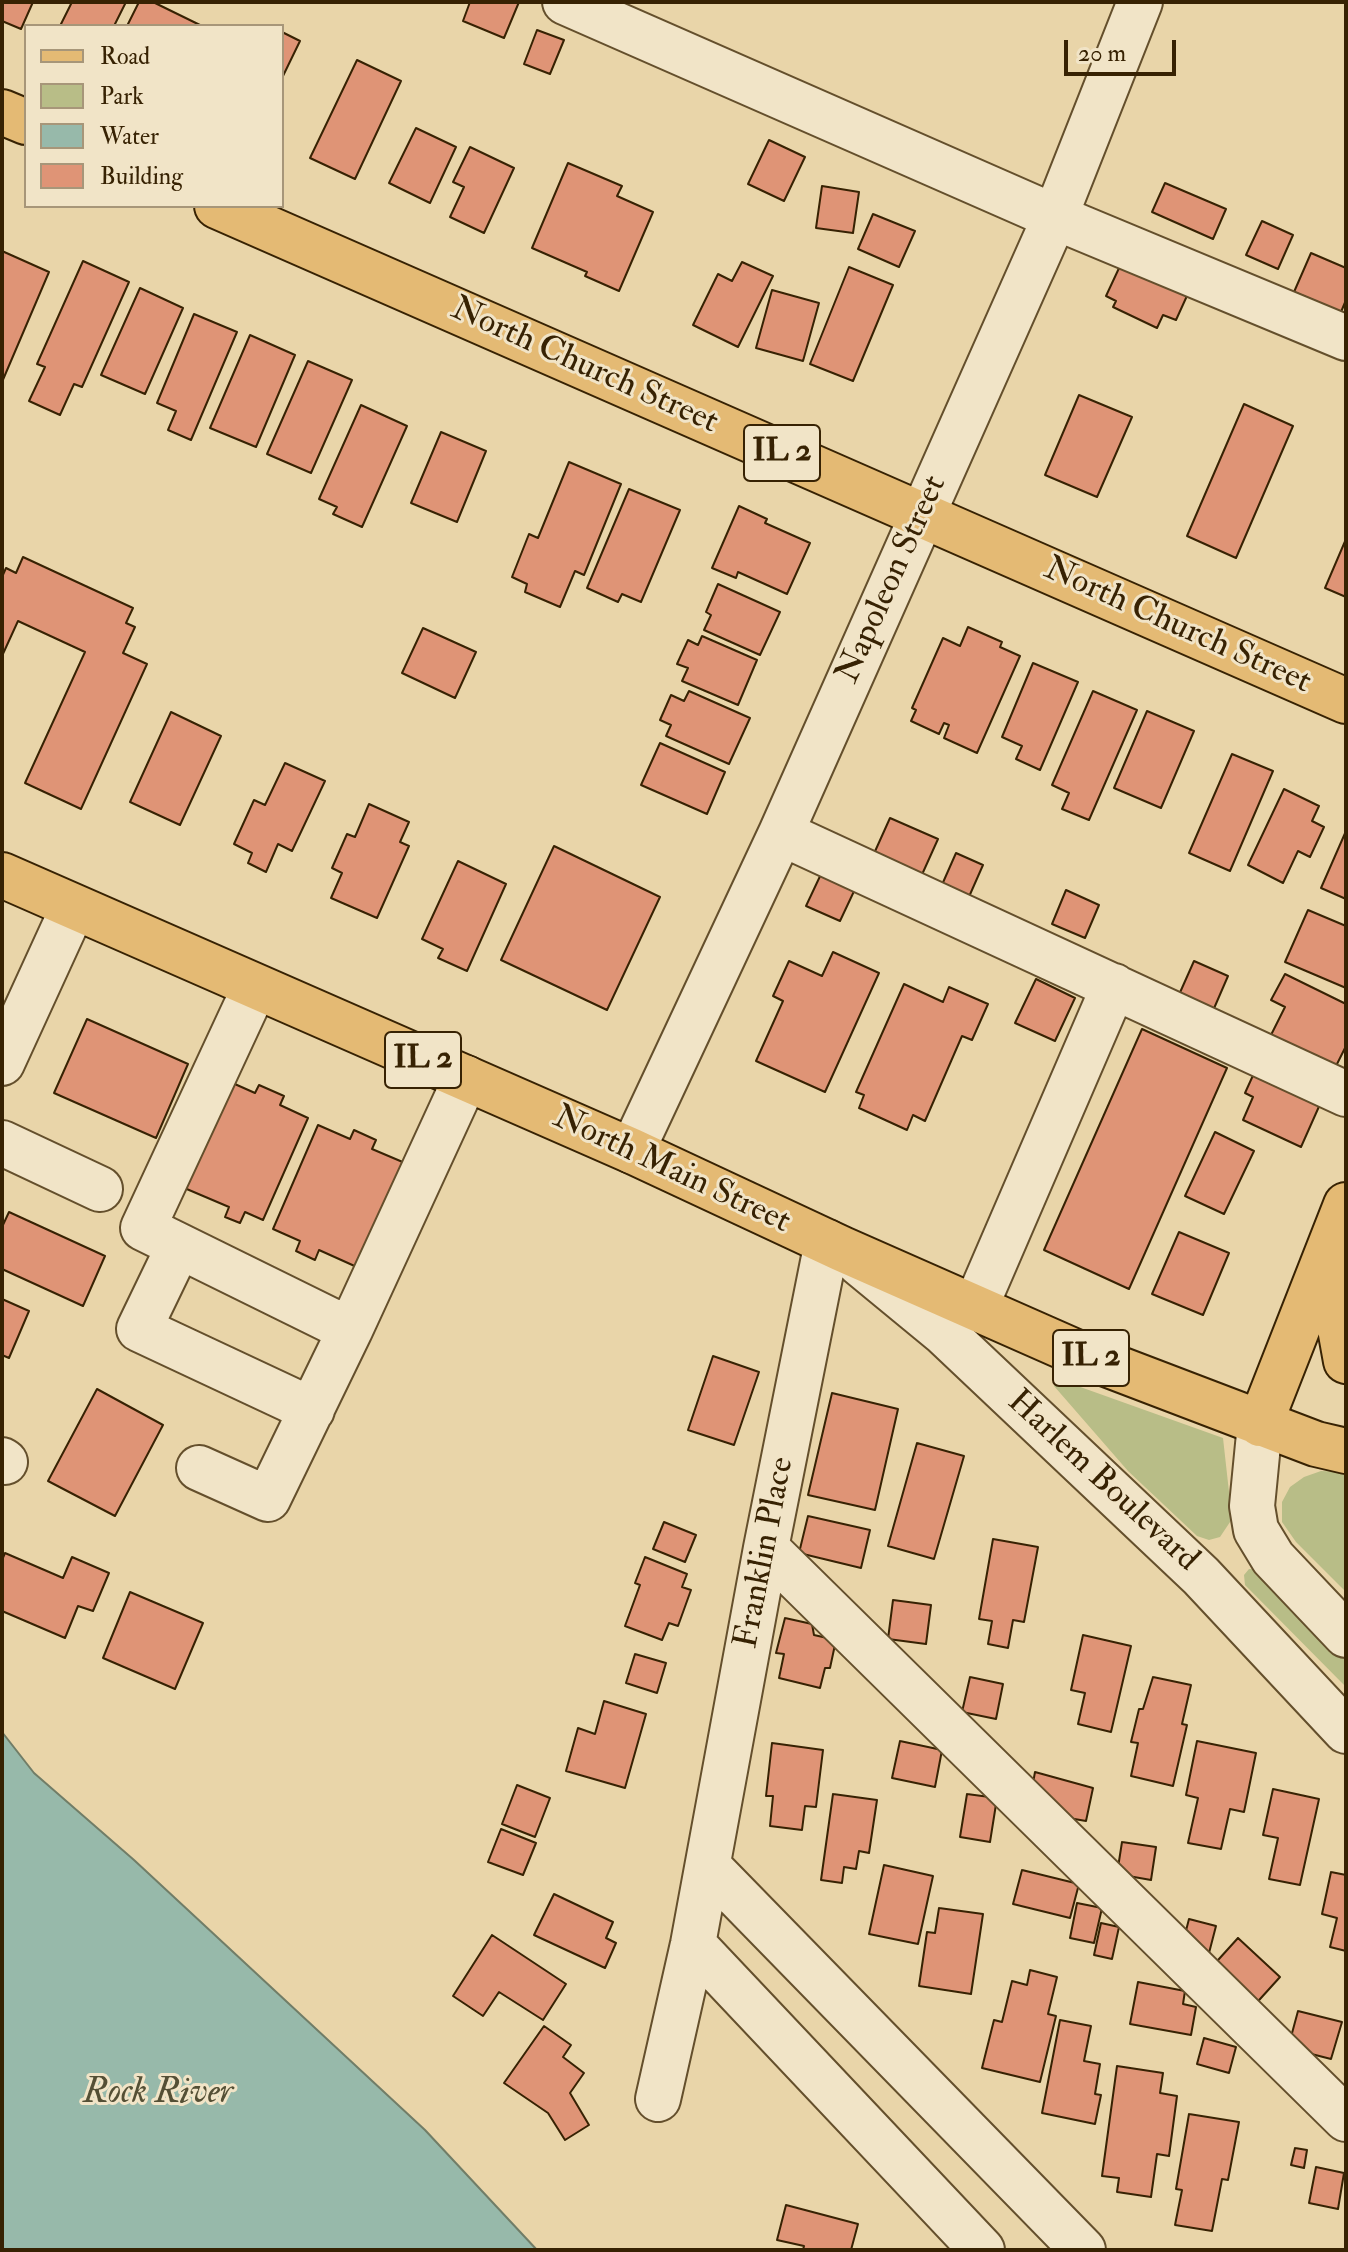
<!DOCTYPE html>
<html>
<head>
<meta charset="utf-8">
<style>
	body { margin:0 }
	#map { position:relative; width:1348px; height:2252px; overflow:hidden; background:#e9d5a9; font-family:"IM FELL Double Pica",serif }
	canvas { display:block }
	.frame { position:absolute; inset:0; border:4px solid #372203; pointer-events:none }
	.legend { position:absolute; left:24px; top:24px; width:260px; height:184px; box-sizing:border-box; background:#f1e4c7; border:2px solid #a79679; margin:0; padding:10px 14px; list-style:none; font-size:24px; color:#372203 }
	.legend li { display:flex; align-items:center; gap:16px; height:40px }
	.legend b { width:40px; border:2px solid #a79679 }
	.scale { position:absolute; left:1064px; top:40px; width:112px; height:36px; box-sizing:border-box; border:4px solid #372203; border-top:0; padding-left:10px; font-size:24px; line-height:28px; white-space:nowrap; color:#372203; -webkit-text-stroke:6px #f1e4c7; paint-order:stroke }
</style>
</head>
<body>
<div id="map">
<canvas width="1348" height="2252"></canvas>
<div class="frame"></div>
<ul class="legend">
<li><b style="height:10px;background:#e4ba74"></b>Road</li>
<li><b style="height:22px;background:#b8bd87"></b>Park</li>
<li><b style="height:22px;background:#97b9aa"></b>Water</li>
<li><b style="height:22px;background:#df9476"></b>Building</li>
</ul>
<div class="scale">20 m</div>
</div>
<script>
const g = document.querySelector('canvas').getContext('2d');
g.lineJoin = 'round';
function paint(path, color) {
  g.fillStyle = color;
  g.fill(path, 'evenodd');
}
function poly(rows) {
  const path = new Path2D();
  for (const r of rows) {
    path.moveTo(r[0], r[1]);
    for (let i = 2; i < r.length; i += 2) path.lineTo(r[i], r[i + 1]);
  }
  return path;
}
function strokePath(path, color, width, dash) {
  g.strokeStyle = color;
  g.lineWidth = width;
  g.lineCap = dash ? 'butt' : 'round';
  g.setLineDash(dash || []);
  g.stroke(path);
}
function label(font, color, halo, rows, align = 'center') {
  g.font = font + ' "IM FELL Double Pica",serif';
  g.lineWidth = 6;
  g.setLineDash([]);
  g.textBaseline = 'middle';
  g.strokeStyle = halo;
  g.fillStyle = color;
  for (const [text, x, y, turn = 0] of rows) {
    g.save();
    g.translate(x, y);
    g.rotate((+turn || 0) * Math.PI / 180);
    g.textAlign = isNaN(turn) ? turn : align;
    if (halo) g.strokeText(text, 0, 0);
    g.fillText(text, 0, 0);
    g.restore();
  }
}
paint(poly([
	[1058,1379,1223,1438,1232,1519,1220,1537,1209,1540,1197,1536,1128,1471,1054,1386],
	[1321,1471,1346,1472,1346,1592,1296,1542,1282,1522,1282,1502,1290,1487,1304,1477],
	[1249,1569,1256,1569,1346,1656,1346,1687,1245,1585,1244,1575]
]), '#b8bd87');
const water = poly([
	[2,1732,34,1773,134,1860,425,2130,537,2250,2,2250,2,1732]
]);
paint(water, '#97b9aa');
strokePath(water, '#717d67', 2);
const building = poly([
	[2,2,33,2,21,29,2,21,2,2],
	[72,2,126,2,114,26,60,26,72,2],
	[139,2,153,2,202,26,127,26,139,2],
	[470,2,519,2,504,38,463,21,470,2],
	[537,30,564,40,550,74,524,64,537,30],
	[282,32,300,41,282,78,282,32],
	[357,60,401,81,355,179,310,158,357,60],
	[416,128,456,147,430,203,389,183,416,128],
	[769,140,805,157,784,201,748,184,769,140],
	[470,147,514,168,484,233,450,217,464,187,453,182,470,147],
	[568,163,622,186,617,196,653,212,619,291,585,276,587,272,532,248,568,163],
	[1165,183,1226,209,1213,239,1152,212,1165,183],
	[822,186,859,192,853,233,816,228,822,186],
	[873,214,915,231,899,267,858,249,873,214],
	[1262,221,1293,235,1278,269,1246,255,1262,221],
	[2,251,49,272,2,382,2,251],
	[1311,253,1346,268,1346,300,1341,312,1294,292,1311,253],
	[83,261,129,282,82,387,74,384,60,415,29,401,45,367,37,364,83,261],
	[742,262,773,276,738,347,693,325,718,274,732,281,742,262],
	[1120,266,1191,287,1176,320,1163,315,1157,328,1113,307,1116,301,1106,296,1120,266],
	[849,267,893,285,853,381,810,364,849,267],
	[140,288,183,308,145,394,101,375,140,288],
	[772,290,819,303,803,361,756,348,772,290],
	[194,314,237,332,191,440,168,430,176,411,157,403,194,314],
	[250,335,295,355,256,447,210,428,250,335],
	[308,361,352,380,311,473,267,454,308,361],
	[1079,395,1132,417,1097,497,1045,475,1079,395],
	[1244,404,1293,426,1236,558,1187,536,1244,404],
	[361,405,407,426,362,527,333,514,337,507,319,499,361,405],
	[441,432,486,451,457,522,411,503,441,432],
	[569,462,621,484,584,575,575,571,560,607,525,592,527,584,512,577,529,534,538,538,569,462],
	[629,489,680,510,641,602,622,594,618,602,587,588,629,489],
	[739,506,767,519,765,523,810,543,787,594,738,572,736,578,712,568,739,506],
	[1346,539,1346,597,1325,588,1346,539],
	[23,557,133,608,126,623,135,627,123,653,147,664,81,809,25,783,85,652,18,621,2,656,2,577,6,568,16,573,23,557],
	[718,584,780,612,760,655,704,630,711,615,706,612,718,584],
	[968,627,1002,642,1000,647,1020,656,977,753,944,738,949,725,944,723,939,734,911,721,916,710,912,708,943,638,960,646,968,627],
	[423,628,476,652,455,698,402,673,423,628],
	[702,636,757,660,738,705,682,681,688,668,677,664,688,640,698,645,702,636],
	[1033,663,1078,682,1040,770,1016,759,1022,746,1002,737,1033,663],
	[689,691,750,718,729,764,666,736,671,725,660,720,671,695,684,701,689,691],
	[1093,691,1137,710,1089,820,1062,809,1069,793,1052,785,1093,691],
	[1147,711,1194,731,1161,808,1114,788,1147,711],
	[171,712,221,736,180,825,130,802,171,712],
	[660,743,725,772,707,814,641,785,660,743],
	[1232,754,1273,771,1230,871,1189,853,1232,754],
	[285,763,325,781,292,851,278,844,266,872,248,863,252,853,234,844,254,800,265,805,285,763],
	[1284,789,1319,806,1312,821,1324,827,1310,857,1298,851,1283,883,1248,865,1284,789],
	[369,804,409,822,400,842,409,846,377,918,331,898,342,873,332,868,347,834,355,837,369,804],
	[890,818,938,839,920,879,872,858,890,818],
	[1346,831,1346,899,1321,888,1346,831],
	[554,846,660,897,607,1010,501,960,554,846],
	[956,853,983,865,968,899,941,887,956,853],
	[458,861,506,884,467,971,438,958,443,949,422,939,458,861],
	[822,872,856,887,840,921,806,906,822,872],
	[1066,890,1099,905,1085,938,1052,924,1066,890],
	[1308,910,1346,926,1346,988,1285,962,1308,910],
	[833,952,879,973,825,1092,756,1061,783,1001,773,996,789,961,822,976,833,952],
	[1194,961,1228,976,1212,1013,1178,997,1194,961],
	[1285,974,1346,1004,1346,1046,1335,1068,1271,1035,1285,1007,1271,1000,1285,974],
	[1036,979,1075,998,1055,1041,1015,1023,1036,979],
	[904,984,943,1002,949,987,988,1004,972,1040,962,1036,925,1121,913,1115,907,1130,859,1108,864,1095,856,1092,904,984],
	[87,1019,188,1064,156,1138,54,1093,87,1019],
	[1142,1029,1227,1068,1129,1289,1044,1250,1142,1029],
	[1255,1071,1321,1102,1301,1147,1243,1120,1253,1097,1245,1093,1255,1071],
	[228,1081,255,1093,259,1085,284,1096,280,1105,308,1118,263,1220,245,1212,240,1223,225,1217,229,1207,182,1187,228,1081],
	[318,1125,350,1139,354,1130,376,1140,372,1149,405,1163,359,1268,319,1250,315,1260,296,1251,300,1241,273,1229,318,1125],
	[1215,1132,1254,1151,1224,1214,1185,1196,1215,1132],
	[9,1212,105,1256,83,1306,2,1269,2,1227,9,1212],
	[1179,1232,1229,1253,1203,1315,1152,1294,1179,1232],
	[2,1299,29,1311,9,1358,2,1355,2,1299],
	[713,1356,759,1372,734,1445,688,1430,713,1356],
	[97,1389,163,1425,115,1516,48,1481,97,1389],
	[832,1393,898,1409,875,1510,808,1495,832,1393],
	[917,1443,964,1456,934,1559,888,1546,917,1443],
	[808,1516,870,1530,861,1568,799,1553,808,1516],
	[664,1522,696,1535,685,1562,653,1549,664,1522],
	[993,1539,1038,1547,1024,1622,1013,1620,1008,1648,988,1644,992,1621,979,1619,993,1539],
	[5,1553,63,1578,72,1557,109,1573,93,1611,78,1606,65,1638,2,1611,2,1560,5,1553],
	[645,1557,687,1574,682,1587,691,1590,678,1626,669,1623,662,1640,625,1626,640,1585,635,1583,645,1557],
	[130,1592,203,1623,175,1689,103,1658,130,1592],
	[893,1600,931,1605,926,1644,888,1639,893,1600],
	[785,1618,812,1624,814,1635,836,1640,830,1668,825,1668,820,1688,779,1678,784,1654,776,1653,785,1618],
	[1083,1635,1131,1646,1111,1732,1078,1724,1085,1693,1071,1690,1083,1635],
	[635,1654,666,1663,657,1693,626,1683,635,1654],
	[970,1677,1003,1684,996,1719,962,1712,970,1677],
	[1153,1677,1191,1685,1182,1724,1187,1725,1173,1786,1131,1776,1138,1743,1131,1742,1139,1709,1143,1709,1153,1677],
	[604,1701,646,1714,625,1788,566,1771,578,1728,595,1734,604,1701],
	[900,1741,942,1750,935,1787,892,1778,900,1741],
	[1197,1741,1256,1753,1244,1812,1230,1809,1221,1849,1188,1843,1198,1798,1186,1795,1197,1741],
	[772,1743,823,1750,816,1807,805,1806,802,1830,770,1826,773,1796,766,1796,772,1743],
	[1035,1772,1093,1788,1086,1821,1057,1816,1031,1794,1035,1772],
	[517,1785,550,1798,535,1837,502,1824,517,1785],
	[1273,1789,1319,1799,1300,1885,1269,1879,1278,1838,1263,1835,1273,1789],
	[833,1794,877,1800,869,1853,859,1851,856,1869,844,1867,842,1883,821,1880,833,1794],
	[967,1794,997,1798,990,1842,960,1837,967,1794],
	[501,1829,536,1843,523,1875,488,1862,501,1829],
	[1122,1842,1156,1847,1151,1880,1117,1874,1122,1842],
	[884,1865,933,1876,918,1944,869,1934,884,1865],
	[1022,1870,1079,1884,1070,1918,1013,1904,1022,1870],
	[1331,1872,1346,1875,1346,1951,1330,1947,1337,1918,1322,1914,1331,1872],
	[554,1894,613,1922,606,1938,616,1943,605,1968,534,1935,554,1894],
	[1077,1903,1102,1908,1094,1943,1070,1938,1077,1903],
	[939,1908,983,1914,971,1994,919,1986,927,1932,935,1933,939,1908],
	[1189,1919,1216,1926,1209,1953,1182,1946,1189,1919],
	[1101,1923,1119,1927,1112,1959,1094,1955,1101,1923],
	[492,1935,566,1984,543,2020,499,1992,483,2016,453,1996,492,1935],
	[1238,1938,1280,1977,1251,2009,1209,1970,1238,1938],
	[1030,1970,1057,1977,1048,2014,1056,2016,1040,2082,982,2068,994,2020,1002,2022,1012,1981,1027,1985,1030,1970],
	[1138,1982,1185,1991,1183,2004,1196,2007,1191,2035,1130,2024,1138,1982],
	[1298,2011,1342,2022,1331,2059,1288,2048,1298,2011],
	[1060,2020,1091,2026,1084,2061,1100,2064,1095,2094,1101,2095,1095,2124,1042,2113,1060,2020],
	[544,2026,571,2045,563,2057,584,2073,570,2093,589,2125,565,2140,548,2113,504,2083,544,2026],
	[1204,2038,1236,2047,1229,2073,1197,2064,1204,2038],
	[1117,2066,1163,2073,1160,2093,1177,2096,1169,2156,1157,2154,1151,2197,1117,2192,1119,2178,1102,2176,1117,2066],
	[1189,2114,1239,2122,1228,2180,1222,2179,1212,2231,1175,2225,1182,2190,1176,2189,1189,2114],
	[1295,2148,1307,2150,1304,2168,1291,2165,1295,2148],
	[1316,2167,1344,2173,1338,2209,1309,2203,1316,2167],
	[786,2205,858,2224,851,2250,803,2250,804,2246,777,2240,786,2205]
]);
paint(building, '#df9476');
strokePath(building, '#372203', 2);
const minor = poly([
	[565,2,1055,217,1346,338],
	[781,833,1346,1094],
	[2,1063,73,908],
	[2,1143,100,1189],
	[632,1151,781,833,1055,217,1140,2],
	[179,1246,139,1329,312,1410],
	[859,1263,944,1333,1201,1576,1346,1731],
	[975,1308,1114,986],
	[350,1330,466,1078],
	[1260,1424,1252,1506,1256,1530,1273,1558,1346,1635],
	[2,1460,5,1462],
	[199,1468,268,1499,350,1330,143,1228,255,987],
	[766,1548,1346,2119],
	[708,1866,1083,2250],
	[693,1944,982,2250],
	[658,2099,693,1944,766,1548,827,1242]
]);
const major = poly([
	[2,112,26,122],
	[217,206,1346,701],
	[2,875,632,1151,842,1249,1080,1354,1316,1444,1346,1451],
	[1345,1248,1338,1317,1346,1361],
	[1260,1424,1346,1205]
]);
strokePath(minor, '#644f2c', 48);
strokePath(major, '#372203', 48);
strokePath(minor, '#f1e4c7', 44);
strokePath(major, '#e4ba74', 44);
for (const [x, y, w] of [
	[782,453,76],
	[423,1060,76],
	[1091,1358,76]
]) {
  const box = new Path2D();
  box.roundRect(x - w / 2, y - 28, w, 56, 6);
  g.fillStyle = '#f1e4c7';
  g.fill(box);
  strokePath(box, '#372203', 2);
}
label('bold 32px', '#372203', null, [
	["IL 2",782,453],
	["IL 2",423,1060],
	["IL 2",1091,1358]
]);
label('34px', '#372203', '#f1e4c7', [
	["North Church Street",584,367,24],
	["Napoleon Street",893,580,-66],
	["North Church Street",1177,627,24],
	["North Main Street",671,1171,25],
	["Harlem Boulevard",1102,1482,43],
	["Franklin Place",766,1553,-79]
]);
label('italic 36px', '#544f35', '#f1e4c7', [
	["Rock River",158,2094]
]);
</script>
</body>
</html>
